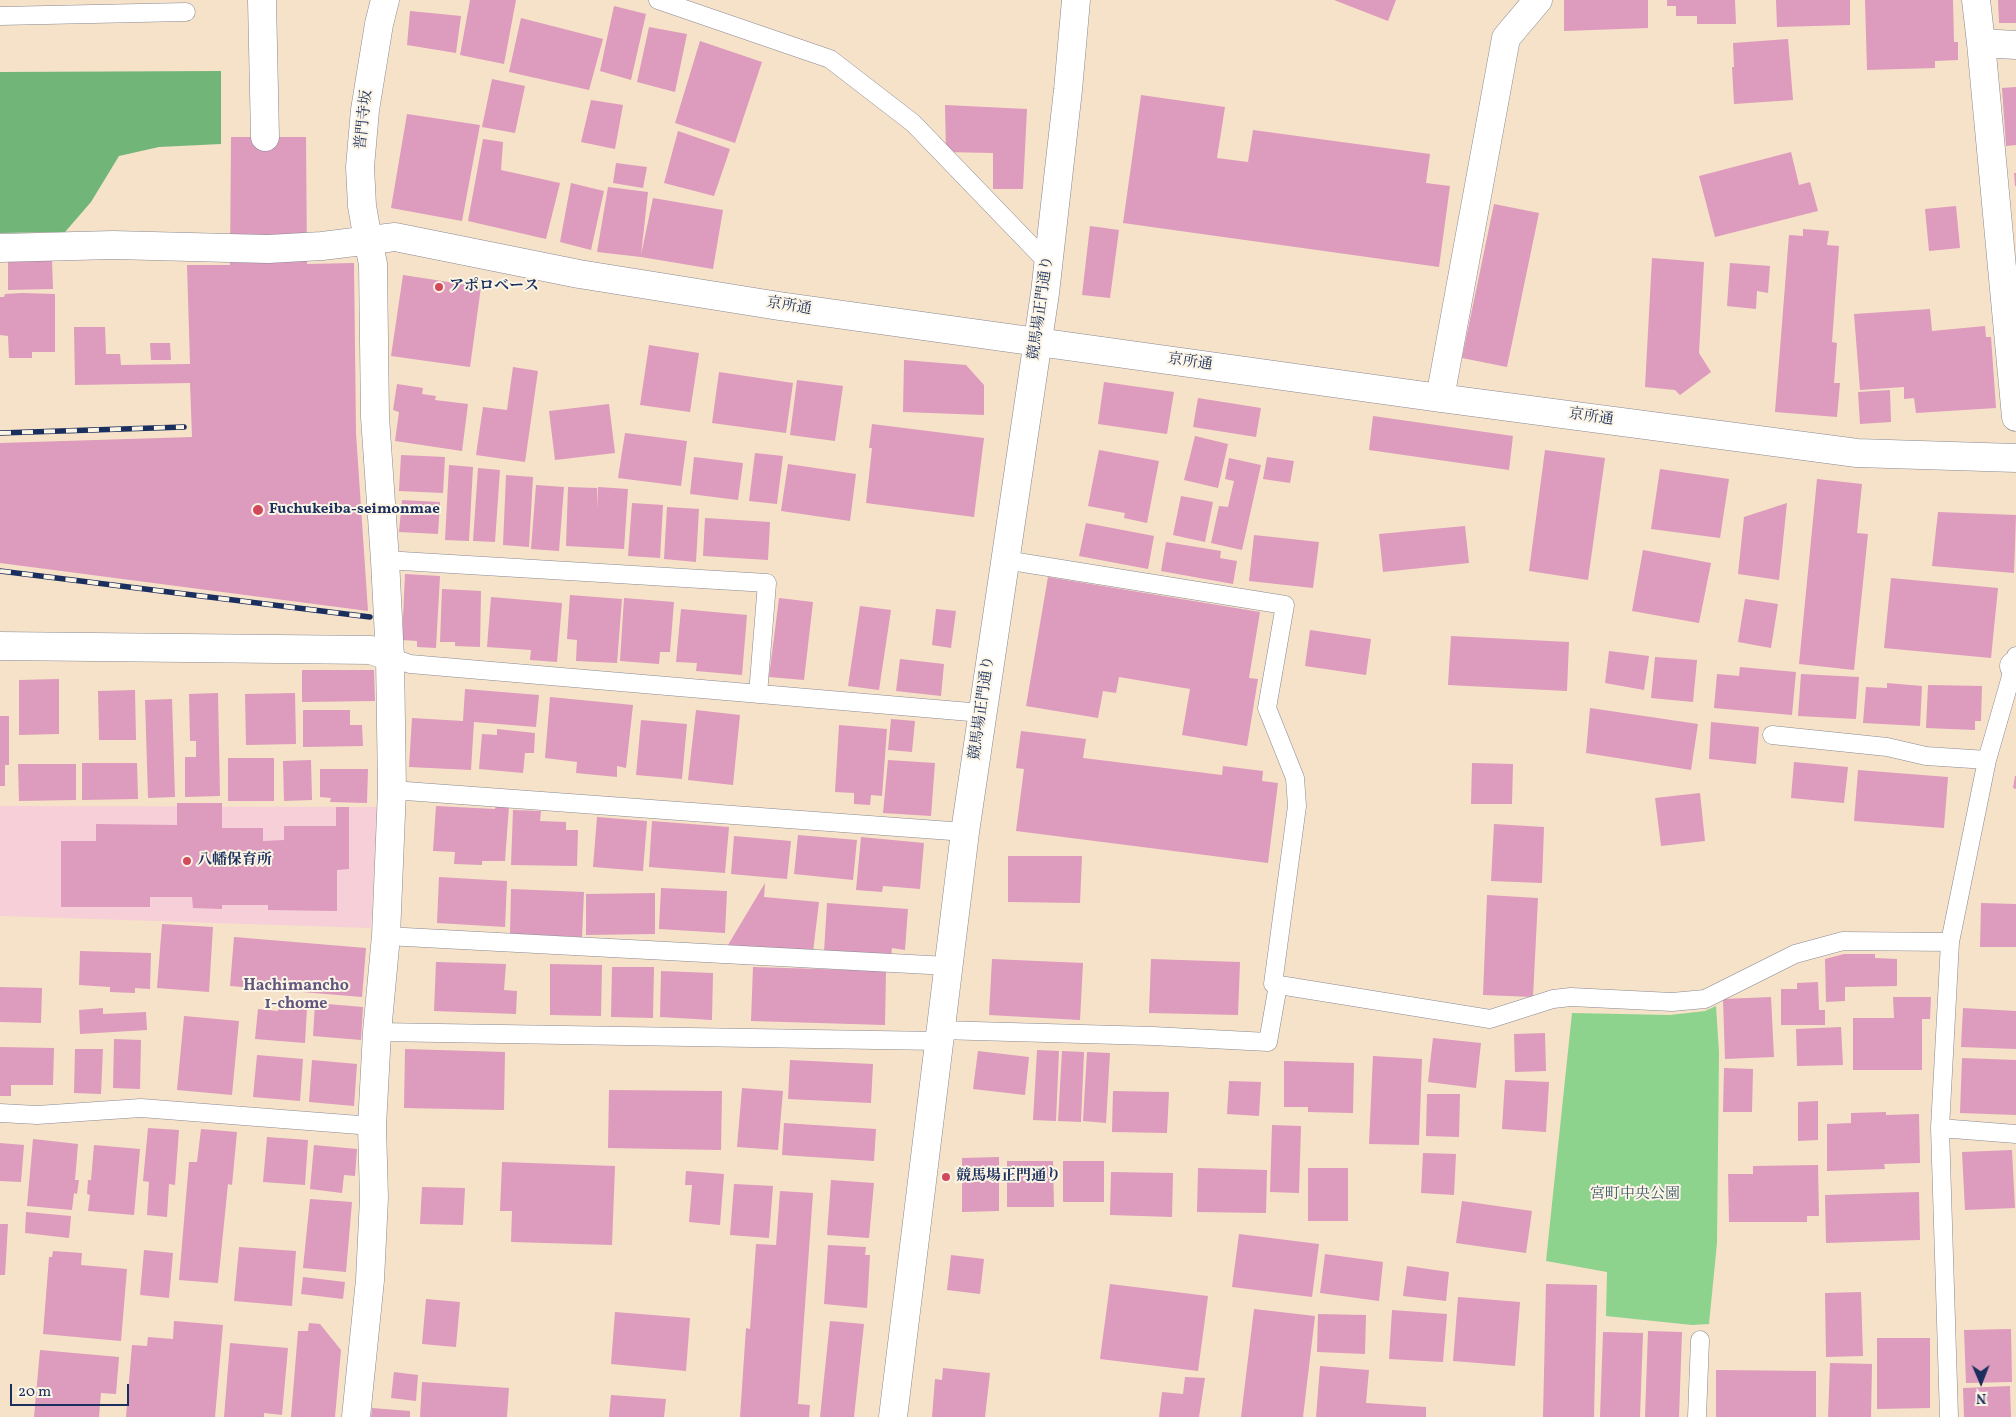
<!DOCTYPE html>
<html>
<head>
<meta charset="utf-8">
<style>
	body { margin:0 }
	#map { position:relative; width:2016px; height:1417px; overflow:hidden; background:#f6e2c8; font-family:Vollkorn,serif }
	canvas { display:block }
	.north { position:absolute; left:1956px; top:1357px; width:50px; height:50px; -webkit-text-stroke:4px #fcf5e5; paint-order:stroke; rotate:179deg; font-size:14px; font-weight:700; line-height:20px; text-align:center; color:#1b2f5e }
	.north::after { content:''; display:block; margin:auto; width:18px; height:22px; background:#1b2f5e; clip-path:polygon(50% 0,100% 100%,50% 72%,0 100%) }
	.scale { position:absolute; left:10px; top:1384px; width:119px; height:22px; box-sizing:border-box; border:2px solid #1b2f5e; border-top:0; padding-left:6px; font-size:15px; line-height:18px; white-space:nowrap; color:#1b2f5e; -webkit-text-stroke:4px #fcf5e5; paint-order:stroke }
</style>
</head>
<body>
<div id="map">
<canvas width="2016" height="1417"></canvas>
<div class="north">N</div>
<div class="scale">20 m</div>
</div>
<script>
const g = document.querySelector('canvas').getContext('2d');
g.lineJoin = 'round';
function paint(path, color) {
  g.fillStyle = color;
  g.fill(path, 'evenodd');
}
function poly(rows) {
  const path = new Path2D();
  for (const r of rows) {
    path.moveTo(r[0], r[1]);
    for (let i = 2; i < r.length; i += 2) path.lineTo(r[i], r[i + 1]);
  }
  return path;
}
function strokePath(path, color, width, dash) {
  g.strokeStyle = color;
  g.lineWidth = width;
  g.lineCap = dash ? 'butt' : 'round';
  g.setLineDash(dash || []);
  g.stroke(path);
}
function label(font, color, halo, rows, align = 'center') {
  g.font = font + ' Vollkorn,"Noto Serif JP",serif';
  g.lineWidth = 4;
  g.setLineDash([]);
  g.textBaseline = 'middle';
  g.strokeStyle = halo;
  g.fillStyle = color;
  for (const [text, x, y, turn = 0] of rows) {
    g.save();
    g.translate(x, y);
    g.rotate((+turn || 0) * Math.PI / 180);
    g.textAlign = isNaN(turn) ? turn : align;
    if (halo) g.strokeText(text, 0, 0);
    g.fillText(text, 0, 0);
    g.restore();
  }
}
paint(poly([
	[0,806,378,807,371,928,0,916]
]), '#f6cfd8');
paint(poly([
	[1716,1006,1719,1053,1717,1243,1709,1324,1692,1325,1606,1316,1607,1272,1546,1261,1572,1013,1670,1015,1705,1011]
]), '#8dd38d');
paint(poly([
	[221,71,221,144,159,147,119,156,91,202,65,232,0,233,0,72]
]), '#72b578');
paint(poly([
	[470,0,516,0,504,64,460,55],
	[1334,0,1396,0,1388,21],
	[1564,0,1648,0,1648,28,1564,31],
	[1667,0,1735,0,1736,24,1697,24,1697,16,1676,16,1676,6,1667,6],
	[1776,0,1850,0,1850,25,1777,27],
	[1865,0,1953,0,1954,42,1958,42,1958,60,1935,61,1935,68,1867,70],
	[1998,0,2016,0,2016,23,1999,23],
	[614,6,646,14,631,80,600,71],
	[410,11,461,16,456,53,407,45],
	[521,18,603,39,589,90,509,72],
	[649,27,687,34,675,92,637,82],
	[1788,39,1793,100,1734,104,1732,67,1734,67,1733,43],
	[700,41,762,62,735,143,675,123],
	[492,79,525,86,515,133,482,127],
	[2016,87,2016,145,2006,146,2002,88],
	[1141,95,1225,107,1217,158,1248,162,1253,130,1430,154,1426,183,1450,186,1439,267,1123,223],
	[591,100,623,105,615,149,581,142],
	[945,105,1027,109,1023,189,993,189,993,153,946,152],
	[407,114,480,125,462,221,391,208],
	[678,131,730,149,714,196,664,183],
	[231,137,306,137,307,264,354,263,356,433,368,611,0,563,0,443,192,437,190,383,75,385,74,327,105,327,106,354,120,354,121,365,190,364,187,265,230,265],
	[483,139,503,142,501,170,560,183,546,239,468,221],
	[1791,152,1799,185,1810,182,1818,211,1715,237,1699,176],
	[616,163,647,167,643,188,613,183],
	[2014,173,2016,173,2016,186,2015,186],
	[571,183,604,191,591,250,560,242],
	[608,187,648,192,641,255,653,198,723,210,713,269,641,257,597,252],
	[1494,204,1539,213,1507,367,1462,358],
	[1956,206,1960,248,1929,251,1925,209],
	[1090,226,1119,230,1110,298,1082,295],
	[1803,229,1829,231,1827,245,1839,246,1832,342,1837,343,1834,383,1840,383,1837,417,1775,412,1789,235,1803,236],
	[1652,258,1704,262,1699,353,1711,372,1680,395,1675,390,1645,387],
	[52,260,53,289,8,290,8,261],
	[1730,263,1770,266,1768,293,1757,291,1756,309,1727,306],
	[403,275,481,287,470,367,391,356],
	[22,293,55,294,55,352,32,352,32,358,9,358,8,336,0,335,0,297,4,297,5,294],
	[1930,309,1932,331,1985,326,1986,337,1991,337,1996,408,1916,413,1914,398,1904,399,1904,387,1860,390,1854,314],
	[150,343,170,343,171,360,151,360],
	[649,345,699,353,690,412,640,405],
	[904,360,966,365,984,385,984,415,903,412],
	[513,367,538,371,525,462,476,455,483,407,507,410],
	[719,372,793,383,786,433,712,423],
	[797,380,843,386,835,441,790,435],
	[1104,382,1174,392,1167,434,1098,424],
	[397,384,423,388,422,394,436,396,435,400,468,404,462,451,395,441,399,412,393,410],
	[1890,390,1891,422,1860,424,1858,392],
	[1198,398,1261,408,1256,437,1193,427],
	[609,404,615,453,555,460,549,411],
	[1373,416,1513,436,1509,470,1369,450],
	[872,424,984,438,974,517,866,503,872,448,869,448],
	[625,433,687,441,681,486,618,478],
	[1195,436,1228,444,1218,488,1184,480],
	[1099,450,1159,461,1147,523,1124,518,1125,513,1088,506],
	[1545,450,1605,458,1588,580,1529,571],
	[755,453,783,456,777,504,749,501],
	[401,455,445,457,443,493,399,491],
	[694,457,743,463,738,500,690,494],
	[1267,457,1294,461,1290,483,1263,479],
	[1229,458,1261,465,1242,550,1211,543,1219,506,1228,507,1234,481,1225,479],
	[788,464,856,474,850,521,781,511],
	[449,465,473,467,469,541,445,540],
	[478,468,500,470,495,542,473,541],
	[1660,469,1729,479,1720,538,1651,529],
	[506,475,533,477,529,547,503,545],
	[1817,479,1862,484,1857,533,1868,534,1854,670,1799,664],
	[536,485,564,487,559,551,531,549],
	[568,487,597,488,597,509,598,487,628,489,624,549,566,546],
	[1181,496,1213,502,1205,542,1173,535],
	[402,500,440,502,438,534,399,532],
	[632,503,663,505,660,558,628,556],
	[1787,503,1779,580,1738,574,1744,517],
	[667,507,699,509,696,562,664,559],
	[1938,512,2016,515,2014,573,1932,566],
	[705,518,770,522,768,560,703,556],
	[1086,523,1154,536,1148,569,1079,556],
	[1465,526,1469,563,1383,572,1379,534],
	[1254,535,1319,542,1313,588,1249,581],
	[1166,542,1221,551,1220,558,1237,561,1233,584,1161,571],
	[1643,550,1711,563,1699,623,1632,611],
	[405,574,440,576,436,648,417,647,417,641,402,640],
	[1048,577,1260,612,1249,678,1258,679,1247,746,1182,735,1190,689,1119,677,1116,693,1103,691,1098,718,1026,706],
	[1891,578,1998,588,1991,658,1884,648],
	[442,589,481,591,480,647,455,646,455,642,440,642],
	[570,595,622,599,617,663,576,661,577,640,567,639],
	[491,597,562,603,557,662,530,660,531,650,487,647],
	[624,598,674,602,670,652,660,652,659,664,620,661],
	[779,598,813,602,804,680,769,677],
	[1745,599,1778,604,1771,648,1738,642],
	[860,606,891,610,879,690,848,686],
	[681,609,747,615,742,675,696,671,697,663,676,662],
	[936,609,956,611,951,648,932,645],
	[1310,630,1371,639,1366,675,1305,666],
	[1451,636,1569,642,1567,691,1448,685],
	[1609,651,1649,656,1644,690,1605,683],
	[1655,657,1697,660,1693,702,1651,698],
	[900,659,944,664,941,696,896,691],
	[1740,667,1796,672,1792,715,1714,708,1717,674,1739,676],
	[302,670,374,670,375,701,302,702],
	[1801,674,1859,677,1856,719,1798,716],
	[59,679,59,734,19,735,19,680],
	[1887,683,1922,686,1920,726,1863,723,1866,687,1887,688],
	[1928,685,1982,686,1981,721,1975,721,1975,730,1926,728],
	[465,689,539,695,536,727,474,722,471,770,409,767,412,718,463,721],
	[135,690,136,740,99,740,98,691],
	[218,693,220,796,185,797,185,757,196,757,196,741,190,741,189,694],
	[295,693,296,744,246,745,245,694],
	[550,697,633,705,626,768,617,766,617,777,576,773,577,762,545,758],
	[172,699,175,797,148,798,145,700],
	[1590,708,1698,724,1691,770,1586,753],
	[303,710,350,710,350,725,362,725,363,746,303,747],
	[696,710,740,715,733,785,688,780],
	[0,716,9,716,9,765,5,765,5,786,0,786],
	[891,719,915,721,912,752,888,750],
	[641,720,687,724,682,779,636,775],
	[1711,722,1759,727,1756,764,1709,759],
	[839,725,887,729,882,796,871,795,870,805,854,804,854,793,835,792],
	[497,729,535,733,534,753,525,753,523,773,479,769,482,734,497,735],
	[1021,731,1086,739,1083,758,1222,775,1223,766,1263,771,1262,781,1278,783,1268,863,1016,831,1024,769,1016,768],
	[228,758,274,758,274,801,228,801],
	[311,760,312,800,284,801,283,761],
	[888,760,935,763,931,816,883,813],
	[1794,762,1848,767,1844,803,1791,798],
	[82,763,137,763,138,799,82,800],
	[1472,763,1513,764,1512,804,1471,804],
	[18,764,76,764,76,800,19,801],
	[320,769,368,769,367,803,330,802,331,798,320,797],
	[1858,770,1948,777,1944,828,1854,821],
	[2015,776,2016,776,2016,789,2013,788],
	[1700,793,1705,841,1661,846,1655,798],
	[177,803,222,803,222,828,263,828,263,841,284,840,284,826,336,826,336,807,349,807,349,869,337,870,337,911,268,910,268,905,222,905,222,909,193,908,192,897,150,897,150,907,61,907,61,841,96,841,96,824,177,825],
	[496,805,509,806,505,861,482,861,482,865,454,864,455,852,433,851,436,806,495,809],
	[513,810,541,811,540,821,566,822,566,830,578,830,577,866,511,865],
	[597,817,647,821,643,871,593,867],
	[652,821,729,827,725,873,649,867],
	[1494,824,1544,827,1542,883,1491,881],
	[798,835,857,840,853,880,794,874],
	[734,836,791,841,787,879,731,874],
	[861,837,924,843,920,889,883,886,882,892,856,890],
	[1008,856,1082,856,1080,903,1008,902],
	[439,877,507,881,505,927,437,923],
	[765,883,764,897,819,902,813,952,728,945],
	[661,888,727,891,725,933,659,929],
	[511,889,584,892,582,937,510,934],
	[655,893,655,934,586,935,586,894],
	[1487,895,1538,898,1533,997,1483,995],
	[827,903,908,909,905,950,892,948,891,957,824,952],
	[1981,903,2016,904,2016,947,1980,947],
	[162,924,213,927,209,992,157,988],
	[234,937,366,948,362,997,230,986],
	[80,951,151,953,150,989,135,988,135,993,110,992,110,987,79,985],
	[1844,954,1875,954,1875,958,1897,959,1897,986,1845,987,1845,1001,1826,1002,1825,959],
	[992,959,1083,963,1080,1020,989,1015],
	[1151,959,1240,962,1238,1015,1149,1013],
	[436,962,506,964,504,990,517,991,516,1014,434,1011],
	[550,964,602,965,601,1016,550,1015],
	[612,967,654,967,653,1018,611,1017],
	[753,967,886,971,885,1025,751,1021],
	[661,971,713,973,712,1020,660,1017],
	[1818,982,1819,1010,1825,1010,1825,1025,1781,1025,1781,989,1797,989,1797,983],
	[0,987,42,988,41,1023,0,1022],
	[1771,997,1774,1057,1725,1059,1723,999],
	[1893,997,1931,997,1930,1019,1922,1019,1922,1070,1853,1070,1853,1018,1894,1018],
	[315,1003,363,1007,361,1040,313,1036],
	[279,1005,307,1008,305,1043,255,1039,258,1009,278,1011],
	[103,1008,103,1014,146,1012,147,1030,80,1034,79,1010],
	[1963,1008,2016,1011,2016,1049,1961,1047],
	[184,1016,239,1021,232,1095,177,1090],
	[1841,1027,1843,1065,1797,1066,1796,1029],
	[1545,1033,1546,1071,1515,1072,1514,1034],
	[1433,1038,1481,1043,1476,1088,1428,1082],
	[114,1039,141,1040,140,1089,113,1088],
	[0,1047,54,1048,53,1085,11,1085,11,1096,0,1096],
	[75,1049,103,1049,101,1094,74,1093],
	[405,1049,505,1052,504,1110,404,1108],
	[1037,1050,1059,1051,1056,1121,1033,1120],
	[978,1051,1029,1057,1025,1095,973,1089],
	[1062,1051,1084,1052,1081,1122,1058,1121],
	[1087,1052,1110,1053,1106,1123,1083,1121],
	[257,1055,303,1059,300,1101,253,1097],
	[1373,1056,1422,1059,1419,1145,1369,1144],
	[1962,1058,2016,1060,2016,1115,1960,1113],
	[312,1060,357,1064,354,1106,309,1102],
	[790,1060,873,1064,871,1103,788,1099],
	[1284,1061,1354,1063,1353,1113,1308,1112,1308,1107,1284,1107],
	[1724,1068,1753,1069,1752,1112,1723,1112],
	[1505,1080,1549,1082,1546,1132,1502,1129],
	[1229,1081,1261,1082,1259,1116,1227,1114],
	[742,1088,783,1091,778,1150,737,1147],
	[609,1090,722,1091,721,1150,608,1148],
	[1113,1091,1169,1092,1167,1133,1112,1132],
	[1427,1094,1460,1094,1459,1137,1426,1136],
	[1818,1101,1818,1140,1798,1141,1798,1102],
	[1886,1112,1886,1115,1919,1114,1920,1163,1884,1164,1885,1169,1827,1171,1827,1124,1851,1123,1851,1113],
	[784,1123,876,1129,874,1161,782,1155],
	[1272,1125,1301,1126,1299,1193,1270,1192],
	[148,1128,179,1130,175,1185,169,1184,167,1217,147,1215,149,1182,143,1181],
	[201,1129,237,1132,232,1185,228,1184,218,1283,179,1280,189,1162,197,1162],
	[267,1137,308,1140,305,1185,263,1182],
	[33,1139,78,1144,75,1180,79,1180,77,1194,74,1193,72,1210,27,1206],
	[0,1143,24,1145,21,1182,0,1181],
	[94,1145,140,1149,134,1215,88,1211,90,1195,87,1194,88,1180,91,1180],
	[314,1145,357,1149,355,1176,344,1175,342,1193,310,1189],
	[2012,1150,2015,1208,1965,1210,1962,1152],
	[1423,1153,1456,1154,1454,1195,1421,1193],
	[999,1157,999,1211,962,1212,962,1158],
	[1007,1161,1053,1161,1054,1207,1007,1207],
	[1063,1161,1104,1161,1104,1202,1063,1202],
	[502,1162,615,1166,612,1245,511,1242,512,1211,500,1211],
	[1818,1165,1819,1216,1807,1216,1807,1222,1729,1222,1728,1174,1753,1174,1753,1166],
	[1198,1168,1267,1170,1266,1213,1197,1212],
	[1308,1168,1348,1168,1348,1221,1308,1221],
	[686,1171,724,1174,720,1225,689,1222,692,1185,685,1185],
	[1111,1172,1173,1173,1172,1217,1110,1215],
	[831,1180,874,1183,869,1238,827,1235],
	[734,1184,773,1186,769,1238,730,1235],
	[422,1187,465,1188,463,1225,420,1224],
	[780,1191,813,1193,798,1404,810,1405,809,1417,740,1417,746,1328,750,1329,756,1244,776,1245],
	[1919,1192,1920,1240,1826,1243,1825,1195],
	[310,1199,352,1202,346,1272,303,1268],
	[1462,1201,1532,1211,1526,1253,1456,1243],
	[26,1212,71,1216,69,1238,25,1233],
	[0,1224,8,1224,5,1275,0,1275],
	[1239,1234,1319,1244,1312,1297,1232,1287],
	[828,1245,866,1247,865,1255,870,1255,867,1308,824,1304],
	[239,1247,296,1251,292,1306,234,1301],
	[144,1250,173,1253,169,1298,140,1295],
	[53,1251,82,1253,81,1265,127,1269,121,1341,43,1334,49,1257,52,1257],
	[1325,1254,1383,1262,1379,1301,1320,1293],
	[951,1255,984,1259,980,1294,947,1290],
	[1407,1266,1449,1272,1446,1301,1403,1296],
	[303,1277,345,1282,343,1299,301,1294],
	[1110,1284,1208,1296,1198,1371,1100,1359],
	[1546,1284,1597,1285,1594,1417,1543,1417],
	[1861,1292,1863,1356,1826,1357,1825,1293],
	[1458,1297,1520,1302,1515,1366,1453,1361],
	[426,1299,460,1302,456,1347,422,1344],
	[1254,1309,1315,1316,1303,1417,1241,1417],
	[1392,1310,1447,1314,1443,1362,1389,1359],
	[615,1312,690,1318,686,1371,611,1364],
	[1318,1314,1366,1315,1365,1354,1317,1352],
	[174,1321,223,1325,215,1417,126,1417,132,1345,147,1346,148,1337,173,1339],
	[830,1321,864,1324,854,1417,820,1417],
	[309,1323,320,1324,341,1350,335,1417,291,1417,298,1331,308,1331],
	[2011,1329,2012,1382,1966,1383,1964,1330],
	[1648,1331,1682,1332,1679,1417,1645,1417],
	[1603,1332,1643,1333,1640,1417,1600,1417],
	[1877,1338,1930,1338,1930,1408,1877,1409],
	[230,1343,288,1348,282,1415,264,1413,264,1417,224,1417],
	[40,1350,119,1357,116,1394,101,1393,99,1417,34,1417],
	[1830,1363,1872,1364,1871,1417,1828,1417],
	[1320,1366,1369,1370,1366,1403,1426,1407,1426,1417,1316,1417],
	[943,1368,990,1373,985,1417,932,1417,935,1379,942,1380],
	[1716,1370,1816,1371,1816,1417,1716,1417],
	[394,1372,418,1375,416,1401,391,1398],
	[1185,1377,1205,1378,1199,1417,1159,1417,1162,1392,1183,1394],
	[422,1382,509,1388,507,1417,420,1417],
	[2010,1386,2011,1417,1964,1417,1963,1388],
	[611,1395,666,1399,664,1417,609,1417],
	[372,1408,410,1411,410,1417,371,1417]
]), '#dd9bbd');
const lane = poly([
	[658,0,830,59,913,123,1048,263],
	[0,16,186,12],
	[385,560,767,583,758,694],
	[1005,560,1285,605,1267,708,1295,778,1297,806,1273,984,1490,1019,1553,999,1571,997,1672,1002,1705,999,1795,954,1843,941,1950,942],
	[390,657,410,664,982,713],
	[1772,735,1887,747,1926,756,1987,760],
	[392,790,965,832],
	[386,936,948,966],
	[939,1030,1153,1036,1268,1042,1278,985],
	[377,1032,938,1041],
	[0,1113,37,1115,141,1108,372,1126],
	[1940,1128,2016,1134],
	[1697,1417,1700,1340],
	[1949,1417,1940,1128,1950,942,1987,760,2014,666,2016,656]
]);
const street = poly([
	[262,0,265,137],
	[1976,0,1981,43],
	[2016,45,1981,43,2016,417],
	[0,248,113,245,268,249,322,246,395,237,579,274,779,306,1440,398,1857,453,2016,458],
	[1440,398,1506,38,1538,0],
	[0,646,371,650,390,657],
	[2014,666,2016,666],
	[356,1417,370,1280,374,1198,372,1126,377,1032,386,936,392,790,390,657,385,560,375,417,373,264,368,240]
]);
const secondary = poly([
	[368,240,362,206,360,167,365,110,379,24,385,0],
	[893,1417,965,832,1045,293,1068,90,1076,0]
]);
strokePath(lane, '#888893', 19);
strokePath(street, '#888893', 29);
strokePath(secondary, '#888893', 29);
strokePath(lane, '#fff', 18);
strokePath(street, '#fff', 28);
strokePath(secondary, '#fff', 28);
const rail = poly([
	[0,433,184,427],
	[0,571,370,617]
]);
strokePath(rail, '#1b2f5e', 5.5);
strokePath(rail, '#fcf5e5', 4, [11]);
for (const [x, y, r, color] of [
	[439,287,5,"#d1495b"],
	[258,510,6,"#d1495b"],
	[187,861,5,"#d1495b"],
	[946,1177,5,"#d1495b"]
]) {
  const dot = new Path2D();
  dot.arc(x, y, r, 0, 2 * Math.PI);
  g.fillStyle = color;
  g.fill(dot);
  strokePath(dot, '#fcf5e5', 2);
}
label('15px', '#1b2f5e', '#fcf5e5', [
	["普門寺坂",365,120,-84],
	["京所通",789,307,9],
	["競馬場正門通り",1042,308,-82],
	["京所通",1190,363,8],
	["京所通",1591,418,8],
	["競馬場正門通り",983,708,-82]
]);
label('bold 15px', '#1b2f5e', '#fcf5e5', [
	["アポロベース",449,287],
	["Fuchukeiba-seimonmae",269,510],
	["八幡保育所",197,861],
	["競馬場正門通り",956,1177]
], 'left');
label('15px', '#38586a', '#fcf5e5', [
	["宮町中央公園",1635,1195]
]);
label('bold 16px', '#5f557f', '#fcf5e5', [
	["Hachimancho",296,987],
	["1-chome",296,1005]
]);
</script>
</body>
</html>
